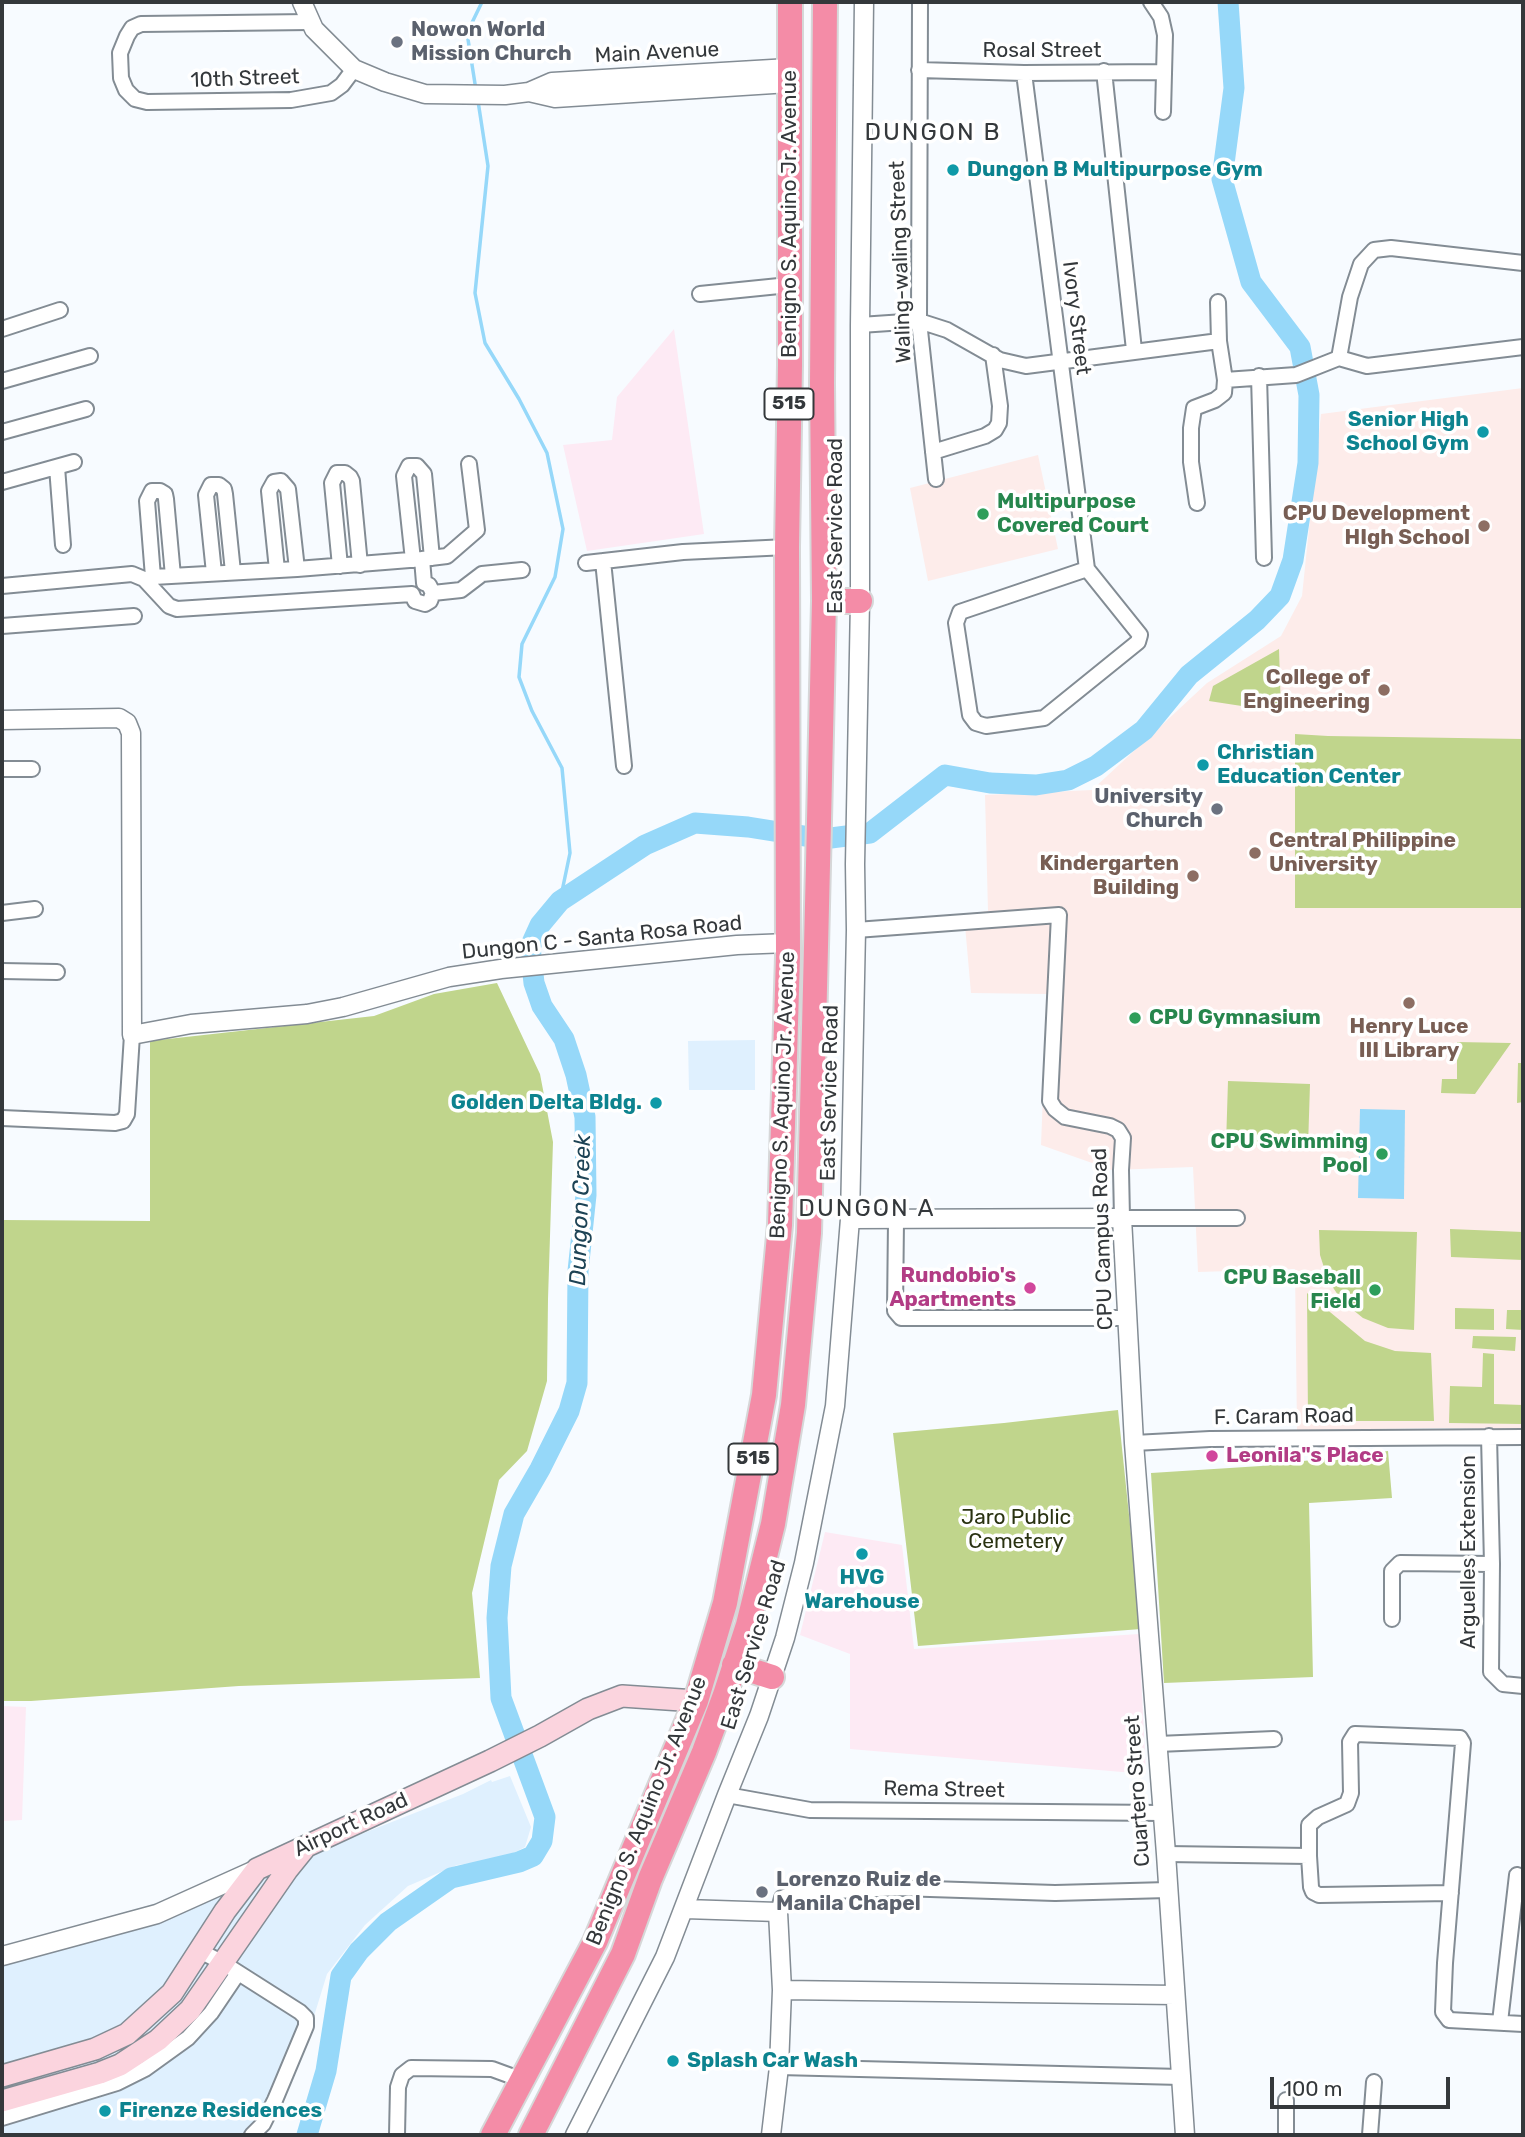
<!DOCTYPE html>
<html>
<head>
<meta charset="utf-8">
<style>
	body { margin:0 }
	#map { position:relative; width:1525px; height:2137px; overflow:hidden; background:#f7fbff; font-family:Rubik,sans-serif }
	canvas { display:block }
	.frame { position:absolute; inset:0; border:4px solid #34383b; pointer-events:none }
	.scale { position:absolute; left:1270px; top:2077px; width:180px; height:32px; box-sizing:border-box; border:4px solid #34383b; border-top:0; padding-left:9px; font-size:21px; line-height:24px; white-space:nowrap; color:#34383b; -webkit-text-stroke:5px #fff; paint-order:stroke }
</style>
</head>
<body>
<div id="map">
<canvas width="1525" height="2137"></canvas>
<div class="frame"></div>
<div class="scale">100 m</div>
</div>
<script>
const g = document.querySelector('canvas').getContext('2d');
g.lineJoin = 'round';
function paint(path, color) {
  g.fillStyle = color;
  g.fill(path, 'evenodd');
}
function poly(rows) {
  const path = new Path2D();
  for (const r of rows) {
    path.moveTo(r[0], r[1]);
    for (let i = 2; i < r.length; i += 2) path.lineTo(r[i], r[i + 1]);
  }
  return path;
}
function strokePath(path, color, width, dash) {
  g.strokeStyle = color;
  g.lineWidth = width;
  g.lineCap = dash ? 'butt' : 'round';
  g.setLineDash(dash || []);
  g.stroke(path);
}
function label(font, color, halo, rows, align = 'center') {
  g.font = font + ' Rubik,sans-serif';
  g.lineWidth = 7;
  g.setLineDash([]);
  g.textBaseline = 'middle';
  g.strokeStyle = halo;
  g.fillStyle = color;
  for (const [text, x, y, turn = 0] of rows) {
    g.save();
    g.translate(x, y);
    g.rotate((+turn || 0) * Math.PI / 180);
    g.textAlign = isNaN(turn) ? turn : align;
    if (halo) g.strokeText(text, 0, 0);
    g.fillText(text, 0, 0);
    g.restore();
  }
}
paint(poly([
	[755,1040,755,1090,689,1090,688,1041],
	[510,1776,531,1827,525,1847,502,1859,457,1865,408,1886,365,1925,327,1974,315,2013,291,2080,263,2135,2,2135,2,1947,175,1898,313,1853,463,1794,491,1780,492,1782]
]), '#dff0fe');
paint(poly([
	[674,329,704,534,587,551,563,445,612,440,617,397],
	[825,1532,902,1545,914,1649,1139,1634,1146,1774,850,1749,850,1654,800,1635],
	[2,1706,26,1707,22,1820,2,1821]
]), '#fdeaf4');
paint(poly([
	[1523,388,1523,1429,1443,1428,1297,1430,1295,1269,1198,1272,1193,1167,1112,1170,1041,1145,1047,994,971,993,964,914,988,911,985,795,1092,790,1207,683,1281,636,1302,596,1321,414],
	[1038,455,1058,549,928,581,910,488]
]), '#fdecea');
paint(poly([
	[1279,649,1281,712,1209,701,1213,686],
	[1295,734,1328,736,1523,739,1523,908,1295,908],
	[497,983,540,1074,553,1142,548,1299,547,1381,527,1451,499,1480,472,1593,480,1678,239,1686,31,1701,2,1701,2,1220,150,1221,150,1041,374,1016,434,994],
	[1457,1042,1511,1043,1475,1094,1441,1093,1442,1079,1457,1079],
	[1518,1063,1523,1063,1523,1102,1517,1103],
	[1228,1081,1310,1084,1308,1147,1226,1145],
	[1450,1229,1523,1232,1523,1260,1451,1257],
	[1319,1230,1417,1232,1414,1330,1388,1328,1363,1318,1342,1301,1328,1280,1320,1255],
	[1307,1293,1365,1341,1395,1351,1431,1353,1434,1421,1308,1421],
	[1455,1308,1494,1309,1494,1330,1455,1329],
	[1507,1310,1523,1310,1523,1330,1506,1329],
	[1473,1336,1516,1337,1515,1351,1472,1348],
	[1483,1353,1494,1354,1494,1404,1523,1405,1523,1424,1449,1423,1450,1386,1482,1387],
	[1118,1410,1141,1629,918,1646,893,1433,1004,1423],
	[1388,1451,1392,1498,1309,1503,1313,1677,1164,1683,1151,1473,1261,1466]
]), '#c0d58c');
paint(poly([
	[1360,1109,1405,1110,1404,1199,1358,1198]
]), '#96d8f9');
strokePath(poly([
	[476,90,467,33,482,2],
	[478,101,488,166,475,293,485,343,519,399,547,453,563,529,555,577,522,644,519,677,532,711,562,768,570,853,560,901]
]), '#96d8f9', 3.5);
strokePath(poly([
	[307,2135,326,2071,341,1976,359,1951,388,1922,451,1878,519,1862,533,1856,542,1841,545,1817,501,1698,497,1618,501,1566,514,1514,540,1469,569,1411,577,1383,578,1271,586,1195,585,1117,576,1075,564,1039,542,1006,534,983,530,947,540,925,560,901,645,845,695,823,748,827,823,839,870,833,945,775,990,783,1036,785,1068,780,1096,766,1144,730,1189,675,1257,620,1280,596,1293,560,1308,463,1309,395,1300,347,1251,282,1222,179,1234,88,1228,2]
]), '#96d8f9', 21);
const minor = poly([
	[920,2,919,321,936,479],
	[1151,2,1161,17,1165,35,1163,112],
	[310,22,141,24,132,28,127,36,120,53,121,78,126,90,135,99,147,102,291,100,331,93,342,85,354,69],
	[919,70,1024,73,1164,72],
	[1104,71,1134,350],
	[1024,73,1087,569,1140,635,1138,642,1044,718,986,726,976,723,970,715,956,623,960,612,1087,569],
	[700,294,789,285],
	[1218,302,1219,341,1225,380,1296,375,1339,358,1367,366,1523,347],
	[860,325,919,321,947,330,1000,360,1026,366,1219,341],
	[2,329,60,310],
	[1339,358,1350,297,1361,264,1374,250,1391,248,1523,263],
	[1259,376,1264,558],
	[2,381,90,356],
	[2,432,86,409],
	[933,452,985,436,995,430,999,423,1000,406,993,355],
	[57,467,63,545],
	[2,482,74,462],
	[1197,503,1191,462,1191,428,1194,408,1215,400,1224,393,1225,380],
	[413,560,404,476,409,466,417,466,424,474,432,558],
	[603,561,624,766],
	[586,563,683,552,787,547],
	[340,566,332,483,337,473,345,473,350,477,352,481,360,565],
	[277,570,269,491,274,482,281,481,288,489,297,569],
	[214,573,206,495,211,485,219,485,224,489,225,494,233,572],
	[173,576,166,499,165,494,160,491,152,491,147,501,153,577,297,569,422,559],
	[2,586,132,574,144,579,169,606,177,609,412,594],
	[433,593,429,585,424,583,422,559,447,556,477,530,469,464],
	[433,593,461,590,482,574,522,570],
	[412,594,415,601,425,604,430,601,433,593],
	[2,626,134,616],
	[2,769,32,769],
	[2,913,35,909],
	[856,930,1059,915,1050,1101,1055,1109,1065,1117,1110,1126,1118,1130,1123,1138,1121,1170,1122,1218,1237,1218],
	[2,971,57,972],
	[2,1118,115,1123,123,1121,127,1114,132,1035],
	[896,1221,895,1311,901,1318,1127,1318],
	[1489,1436,1492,1564,1491,1672,1503,1684,1523,1686],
	[1134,1443,1210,1439,1523,1437],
	[1392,1619,1392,1571,1400,1563,1492,1564],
	[1158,1744,1274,1739],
	[727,1795,810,1810,1163,1813],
	[1166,1854,1309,1856,1309,1825,1318,1817,1347,1804,1351,1793,1350,1742,1355,1734,1460,1738,1463,1743,1445,1963,1443,2012,1449,2020,1523,2024],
	[1309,1856,1311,1887,1313,1892,1319,1895,1451,1893],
	[778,1912,782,1898,793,1893,899,1888,1055,1893,1168,1890],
	[200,1951,223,1963,300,2012,306,2018,306,2026,275,2100,263,2124,252,2135],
	[1500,2022,1517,1875],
	[779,2067,1181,2077],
	[1286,2100,1286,2135],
	[2,2118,117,2083,145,2069,188,2038,211,2013,238,1973],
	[397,2135,398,2087,402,2075,411,2068,492,2069,522,2080],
	[1370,2135,1374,2082]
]);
const tertiary = poly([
	[302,2,314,29,354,69,385,82,425,94,505,95,529,92,552,82,789,68],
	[529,92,555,98,789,83],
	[2,720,119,718,127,723,131,733,132,1035,191,1024,307,1014,343,1007,449,977,501,969,737,945,788,943],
	[850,1219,1122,1218,1134,1443,1166,1854,1185,2135],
	[685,1909,778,1912,782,1990,1175,1995],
	[2,1956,157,1914,257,1869],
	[575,2135,665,1957,727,1795,759,1716,785,1638,804,1563,835,1406,850,1219,856,930,855,864,860,601,860,325,864,2],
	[771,2135,779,2067,782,1990]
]);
const secondary = poly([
	[2,2076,95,2049,127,2034,172,1993,225,1911,257,1869,490,1761,540,1736,588,1709,622,1696,696,1701],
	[2,2101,100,2073,120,2065,158,2040,190,2010,287,1870,304,1849]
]);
const trunk = poly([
	[824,601,860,601],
	[734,1665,772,1677],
	[493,2135,595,1942,696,1701,725,1603,764,1395,780,1225,788,956,787,547,790,365,790,2],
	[531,2135,623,1954,650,1879,704,1752,725,1695,748,1625,773,1524,793,1405,809,1233,818,865,824,601,822,383,825,2]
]);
strokePath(minor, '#838c94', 18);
strokePath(tertiary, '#838c94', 21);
strokePath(secondary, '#838c94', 24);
strokePath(trunk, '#d6d7d8', 28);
strokePath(minor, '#fff', 14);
strokePath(tertiary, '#fff', 18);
strokePath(secondary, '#fbd4de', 21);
strokePath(trunk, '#f48ca7', 24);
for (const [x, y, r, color] of [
	[397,42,7,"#6b7280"],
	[953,170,7,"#0f9aa8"],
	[1483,432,7,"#0f9aa8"],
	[983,514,7,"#2e9e5b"],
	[1484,526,7,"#8d6e63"],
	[1384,690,7,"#8d6e63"],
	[1203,765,7,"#0f9aa8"],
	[1217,809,7,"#6b7280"],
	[1255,853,7,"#8d6e63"],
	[1193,876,7,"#8d6e63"],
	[1409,1003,7,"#8d6e63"],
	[1135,1018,7,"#2e9e5b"],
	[656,1103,7,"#0f9aa8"],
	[1382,1154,7,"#2e9e5b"],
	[1030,1288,7,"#d1479c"],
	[1375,1290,7,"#2e9e5b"],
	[1212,1456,7,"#d1479c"],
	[862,1554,7,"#0f9aa8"],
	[762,1892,7,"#6b7280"],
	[673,2061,7,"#0f9aa8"],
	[105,2111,7,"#0f9aa8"]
]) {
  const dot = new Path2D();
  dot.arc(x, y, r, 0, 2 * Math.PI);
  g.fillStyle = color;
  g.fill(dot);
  strokePath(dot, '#fff', 2.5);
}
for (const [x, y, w] of [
	[789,404,49],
	[753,1459,49]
]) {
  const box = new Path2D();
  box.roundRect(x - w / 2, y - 15.5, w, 31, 5);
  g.fillStyle = '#fff';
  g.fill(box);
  strokePath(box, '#34383b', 2);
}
label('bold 19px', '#34383b', null, [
	["515",789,404],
	["515",753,1459]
]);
label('bold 21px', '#5b616d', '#fff', [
	["Nowon World",411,30],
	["Mission Church",411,54],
	["University",1203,797,"right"],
	["Church",1203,821,"right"],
	["Lorenzo Ruiz de",776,1880],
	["Manila Chapel",776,1904]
], 'left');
label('21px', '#34383b', '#fff', [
	["Rosal Street",1042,51],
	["Main Avenue",657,53,-3],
	["10th Street",245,79,-2],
	["Benigno S. Aquino Jr. Avenue",790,214,-90],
	["Waling-waling Street",901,262,-92],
	["Ivory Street",1076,318,83],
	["East Service Road",836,526,-90],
	["Dungon C - Santa Rosa Road",602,938,-6],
	["East Service Road",830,1093,-89],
	["Benigno S. Aquino Jr. Avenue",783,1095,-88],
	["CPU Campus Road",1103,1239,-92],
	["F. Caram Road",1284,1417,-1],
	["Arguelles Extension",1469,1552,-90],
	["East Service Road",754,1645,-73],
	["Rema Street",944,1790,1],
	["Cuartero Street",1138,1791,-94],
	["Benigno S. Aquino Jr. Avenue",647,1811,-68],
	["Airport Road",351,1825,-25]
]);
label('bold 21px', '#0d838f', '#fff', [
	["Dungon B Multipurpose Gym",967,170],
	["Senior High",1469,420,"right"],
	["School Gym",1469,444,"right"],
	["Christian",1217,753],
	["Education Center",1217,777],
	["Golden Delta Bldg.",642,1103,"right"],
	["HVG",862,1578,"center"],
	["Warehouse",862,1602,"center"],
	["Splash Car Wash",687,2061],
	["Firenze Residences",119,2111]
], 'left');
label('bold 21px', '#27864d', '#fff', [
	["Multipurpose",997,502],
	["Covered Court",997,526],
	["CPU Gymnasium",1149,1018],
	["CPU Swimming",1368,1142,"right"],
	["Pool",1368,1166,"right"],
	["CPU Baseball",1361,1278,"right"],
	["Field",1361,1302,"right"]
], 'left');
label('bold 21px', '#785e54', '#fff', [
	["CPU Development",1470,514],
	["HIgh School",1470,538],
	["College of",1370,678],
	["Engineering",1370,702],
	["Central Philippine",1269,841,"left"],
	["University",1269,865,"left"],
	["Kindergarten",1179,864],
	["Building",1179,888],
	["Henry Luce",1409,1027,"center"],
	["III Library",1409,1051,"center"]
], 'right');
label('bold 21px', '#b23c85', '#fff', [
	["Rundobio's",1016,1276],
	["Apartments",1016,1300],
	["Leonila\"s Place",1226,1456,"left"]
], 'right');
label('21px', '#2a3312', '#fff', [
	["Jaro Public",1016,1518],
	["Cemetery",1016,1542]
]);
label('italic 23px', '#1d4355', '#fff', [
	["Dungon Creek",581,1210,-88]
]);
g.letterSpacing = '2px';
label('24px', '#34383b', '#fff', [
	["DUNGON B",933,133],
	["DUNGON A",867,1209]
]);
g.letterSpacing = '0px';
</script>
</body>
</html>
